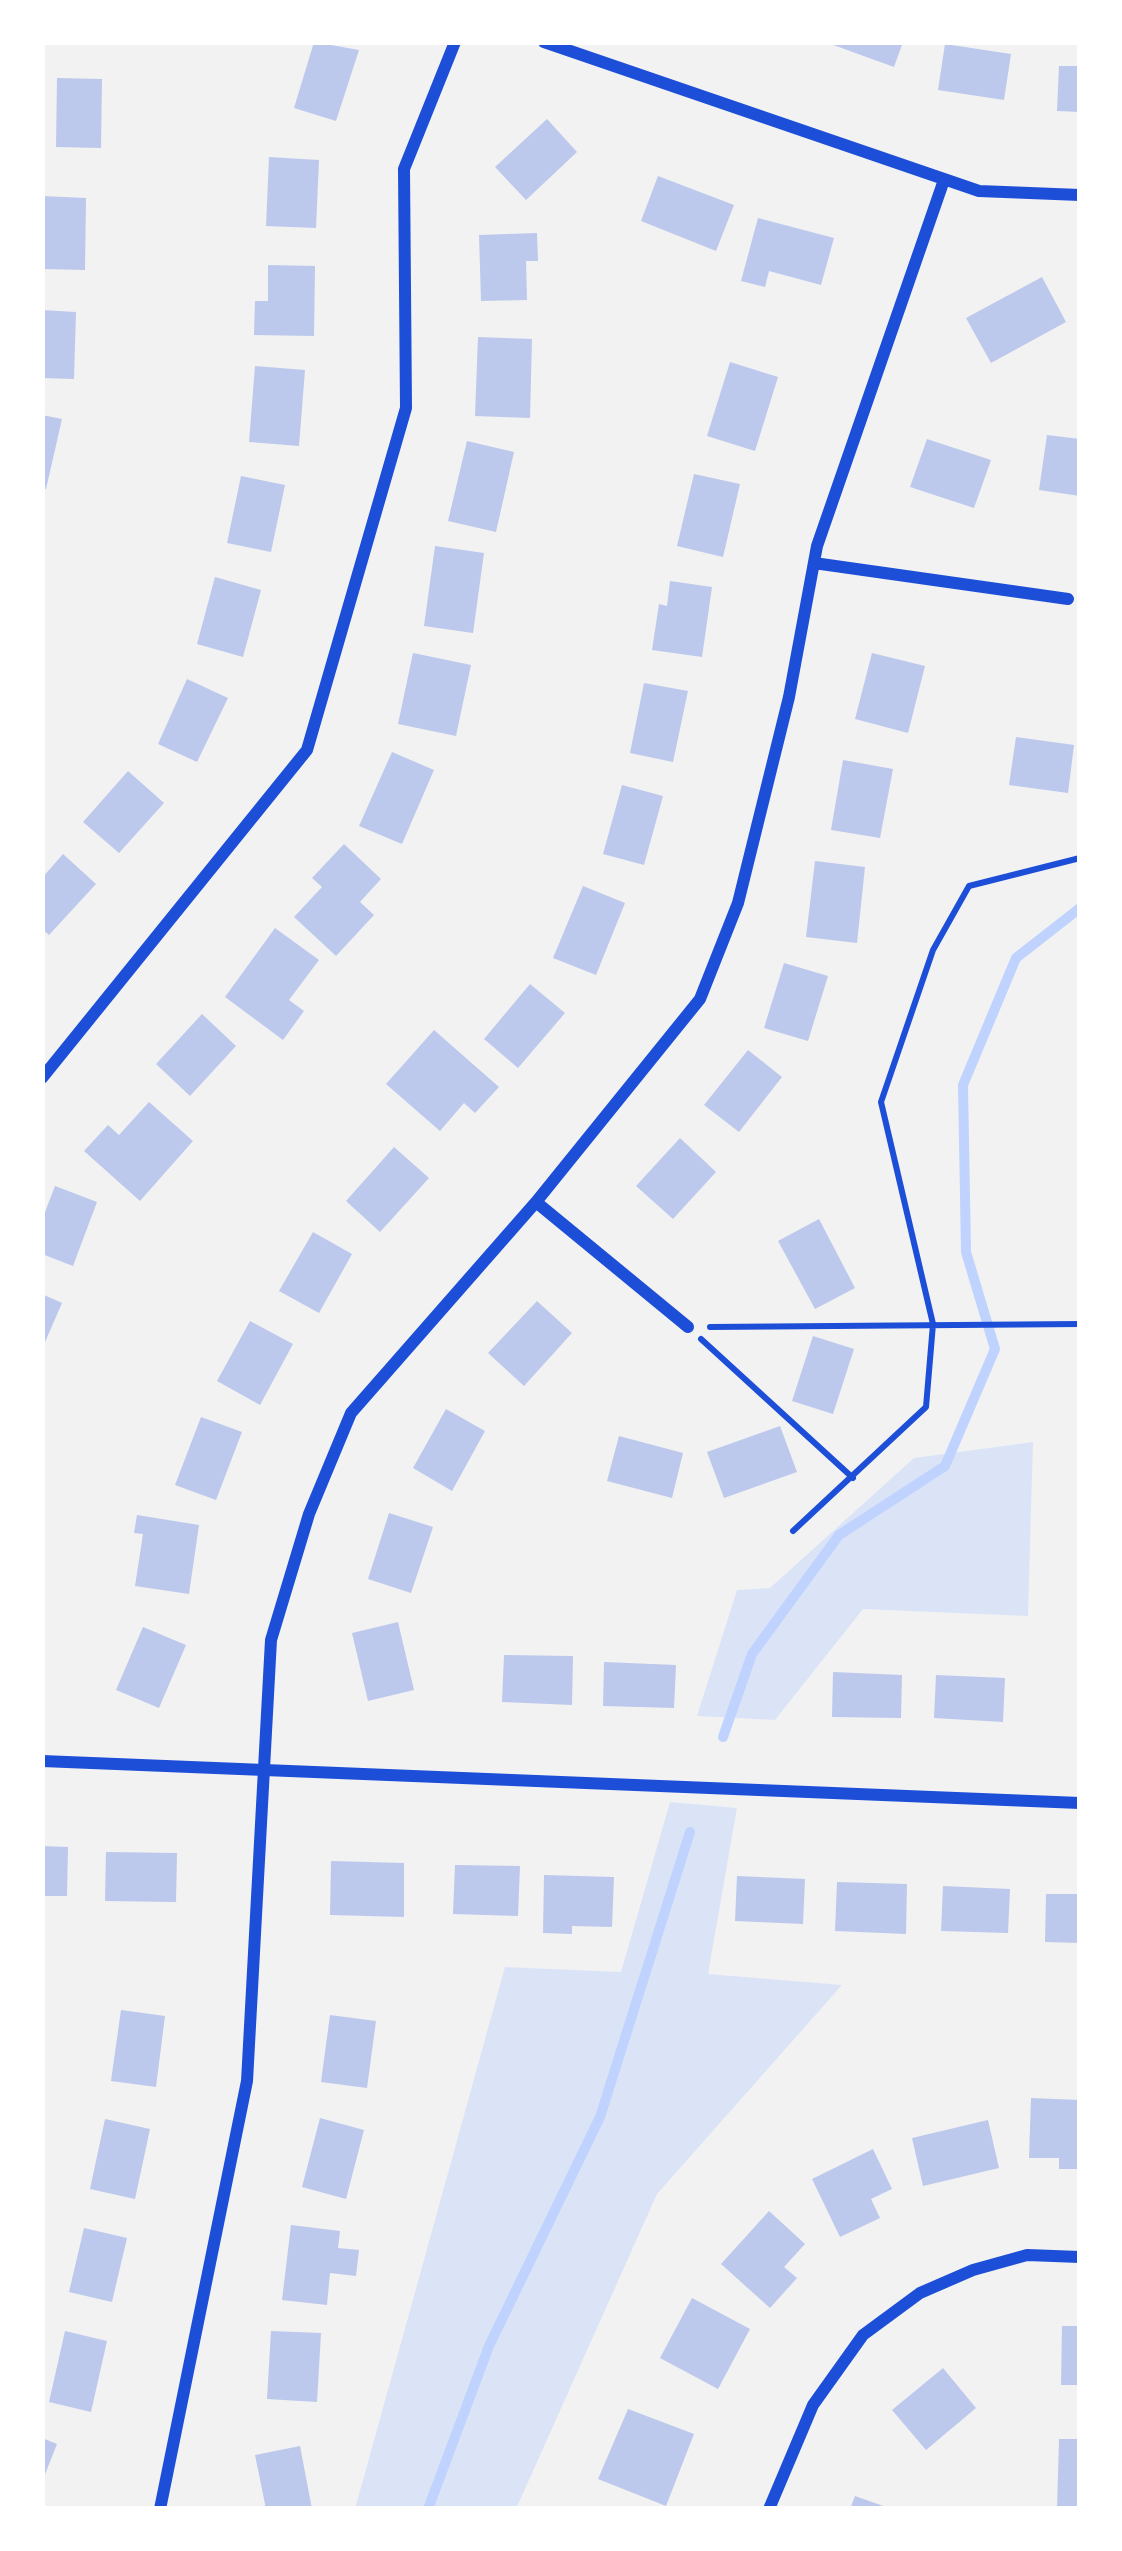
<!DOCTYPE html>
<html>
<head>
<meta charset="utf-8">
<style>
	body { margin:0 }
	#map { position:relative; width:1122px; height:2551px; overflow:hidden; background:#f2f2f2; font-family:Manrope,sans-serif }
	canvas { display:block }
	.frame { position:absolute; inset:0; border:45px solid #fff; pointer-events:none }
</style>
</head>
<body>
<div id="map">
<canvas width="1122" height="2551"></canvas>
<div class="frame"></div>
</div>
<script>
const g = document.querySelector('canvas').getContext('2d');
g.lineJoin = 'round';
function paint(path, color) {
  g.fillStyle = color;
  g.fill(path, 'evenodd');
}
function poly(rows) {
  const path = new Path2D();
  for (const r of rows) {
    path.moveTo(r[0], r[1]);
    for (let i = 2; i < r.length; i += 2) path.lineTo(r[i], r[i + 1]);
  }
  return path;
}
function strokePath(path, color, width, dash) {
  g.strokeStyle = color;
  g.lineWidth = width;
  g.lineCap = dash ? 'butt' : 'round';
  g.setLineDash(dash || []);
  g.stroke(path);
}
paint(poly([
	[1033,1442,1028,1616,863,1609,775,1720,697,1716,737,1590,770,1588,914,1458],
	[670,1802,737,1808,708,1974,842,1985,657,2194,516,2509,355,2509,505,1967,621,1972]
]), '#dbe4f7');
strokePath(poly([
	[723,1737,752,1654,839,1535,945,1466,995,1349,966,1252,963,1085,1016,958,1080,908],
	[428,2509,489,2346,600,2117,690,1832]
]), '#bfd3fe', 10);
paint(poly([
	[314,42,359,50,336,121,294,108],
	[825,42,903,42,894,67],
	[945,44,1011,54,1004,100,938,90],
	[1059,66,1080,66,1080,112,1057,111],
	[57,78,102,79,101,148,56,147],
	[547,119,577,152,526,200,495,167],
	[269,157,319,160,316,228,266,226],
	[658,176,734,205,716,251,641,221],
	[42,196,86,198,85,270,42,269],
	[758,218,834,238,821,285,769,271,765,287,741,281],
	[537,233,538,261,526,261,527,300,481,301,479,235],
	[268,265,315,266,314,336,254,335,255,301,268,301],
	[1042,277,1066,322,991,363,966,318],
	[42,310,76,312,74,379,42,378],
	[478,337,532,339,530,418,475,416],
	[730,362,778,377,755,451,707,436],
	[255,366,305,370,299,446,249,442],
	[42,415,62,419,46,489,42,488],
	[1047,435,1080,439,1080,496,1039,490],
	[927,439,991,460,974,508,910,487],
	[467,441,514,452,496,532,448,521],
	[694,474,740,484,723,557,677,546],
	[241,476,285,485,271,552,227,543],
	[435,546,484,553,473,633,424,626],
	[215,577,261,590,243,657,197,644],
	[670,581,712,587,702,657,652,650,659,604,667,606],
	[413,653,471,665,456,736,398,724],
	[872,653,925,666,908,733,855,719],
	[187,679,228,698,197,762,158,744],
	[644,683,688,691,673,762,630,753],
	[1016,737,1074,745,1068,793,1009,785],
	[392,752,434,770,402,844,359,826],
	[843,760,893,769,880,838,831,830],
	[128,771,164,803,119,853,83,822],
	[622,785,663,796,644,865,603,854],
	[344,844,381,879,360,902,374,915,336,956,294,917,322,887,312,878],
	[63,854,96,884,49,935,42,929,42,878],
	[815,861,865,867,857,943,806,937],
	[583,886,625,903,596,975,553,958],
	[275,928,319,960,289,1000,304,1011,283,1040,225,997],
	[784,963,828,976,808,1041,764,1028],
	[530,984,565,1013,518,1068,484,1039],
	[202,1014,236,1046,190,1096,156,1064],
	[434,1030,499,1087,475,1113,464,1103,440,1131,386,1084],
	[748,1050,782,1077,739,1132,704,1105],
	[149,1102,193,1141,140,1201,84,1151,108,1125,119,1135],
	[680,1138,716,1172,673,1219,636,1186],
	[394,1147,429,1178,380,1232,346,1201],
	[55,1186,97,1202,73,1266,42,1254,42,1220],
	[819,1219,855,1288,815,1309,778,1241],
	[313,1232,352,1254,319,1313,279,1291],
	[42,1294,62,1303,42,1349],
	[537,1301,572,1333,524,1386,488,1353],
	[250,1321,293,1344,260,1405,217,1381],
	[813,1336,854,1349,833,1414,792,1401],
	[446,1409,485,1431,452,1491,413,1468],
	[201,1417,242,1432,216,1500,175,1485],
	[780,1426,797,1472,724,1498,707,1452],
	[619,1436,683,1453,672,1498,607,1481],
	[389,1513,433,1527,411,1593,368,1579],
	[137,1515,199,1525,189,1594,135,1586,143,1534,134,1533],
	[398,1622,414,1690,368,1701,352,1633],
	[143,1627,186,1645,159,1708,116,1690],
	[504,1655,573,1656,572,1705,502,1702],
	[604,1662,676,1665,674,1708,603,1706],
	[833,1672,902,1675,901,1718,832,1717],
	[936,1675,1005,1678,1003,1722,934,1718],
	[42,1846,68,1847,67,1896,42,1896],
	[106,1852,177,1853,176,1902,105,1901],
	[331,1861,404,1863,404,1917,330,1915],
	[455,1865,520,1866,518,1916,453,1914],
	[544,1875,614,1877,612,1927,572,1926,572,1934,543,1933],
	[737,1876,805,1879,803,1924,735,1921],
	[837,1882,907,1884,906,1934,835,1931],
	[943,1886,1010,1889,1008,1933,941,1931],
	[1046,1894,1080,1894,1080,1943,1045,1942],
	[121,2010,165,2016,156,2087,111,2081],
	[330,2015,376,2021,367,2088,321,2082],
	[1031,2098,1080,2100,1080,2169,1059,2169,1059,2158,1029,2158],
	[320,2118,364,2130,346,2199,302,2187],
	[105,2119,150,2129,135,2199,90,2189],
	[988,2120,999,2168,923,2186,912,2138],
	[873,2149,892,2189,871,2199,880,2218,840,2237,812,2179],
	[769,2211,805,2244,784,2267,797,2278,770,2308,721,2264],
	[291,2225,340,2231,338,2248,359,2250,356,2276,330,2273,327,2305,282,2300],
	[84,2228,127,2238,112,2302,69,2292],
	[692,2298,750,2329,718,2389,660,2358],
	[1062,2326,1080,2326,1080,2385,1061,2385],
	[65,2331,107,2341,91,2412,49,2402],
	[271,2331,321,2333,317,2402,267,2399],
	[943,2368,976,2408,926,2450,892,2410],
	[628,2409,694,2434,666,2506,598,2479],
	[42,2438,57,2444,42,2482],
	[1059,2439,1080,2439,1080,2509,1057,2509],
	[300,2446,312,2509,266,2509,255,2455],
	[855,2496,889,2508,889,2509,850,2509]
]), '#bdc9ec');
strokePath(poly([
	[710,1327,1080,1324],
	[701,1339,853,1478],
	[793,1531,926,1407,933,1324,881,1102,933,950,969,886,1080,858]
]), '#1d4ed8', 6);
strokePath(poly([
	[544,42,979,191,1080,195],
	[814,563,1068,599],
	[42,1078,307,750,406,408,404,169,455,42],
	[536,1202,688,1327],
	[42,1761,1080,1803],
	[160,2509,247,2081,271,1640,309,1514,351,1413,536,1202,700,999,738,903,789,697,817,546,944,180],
	[769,2509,813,2405,863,2335,920,2293,973,2270,1027,2255,1080,2257]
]), '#1d4ed8', 12);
</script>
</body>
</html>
